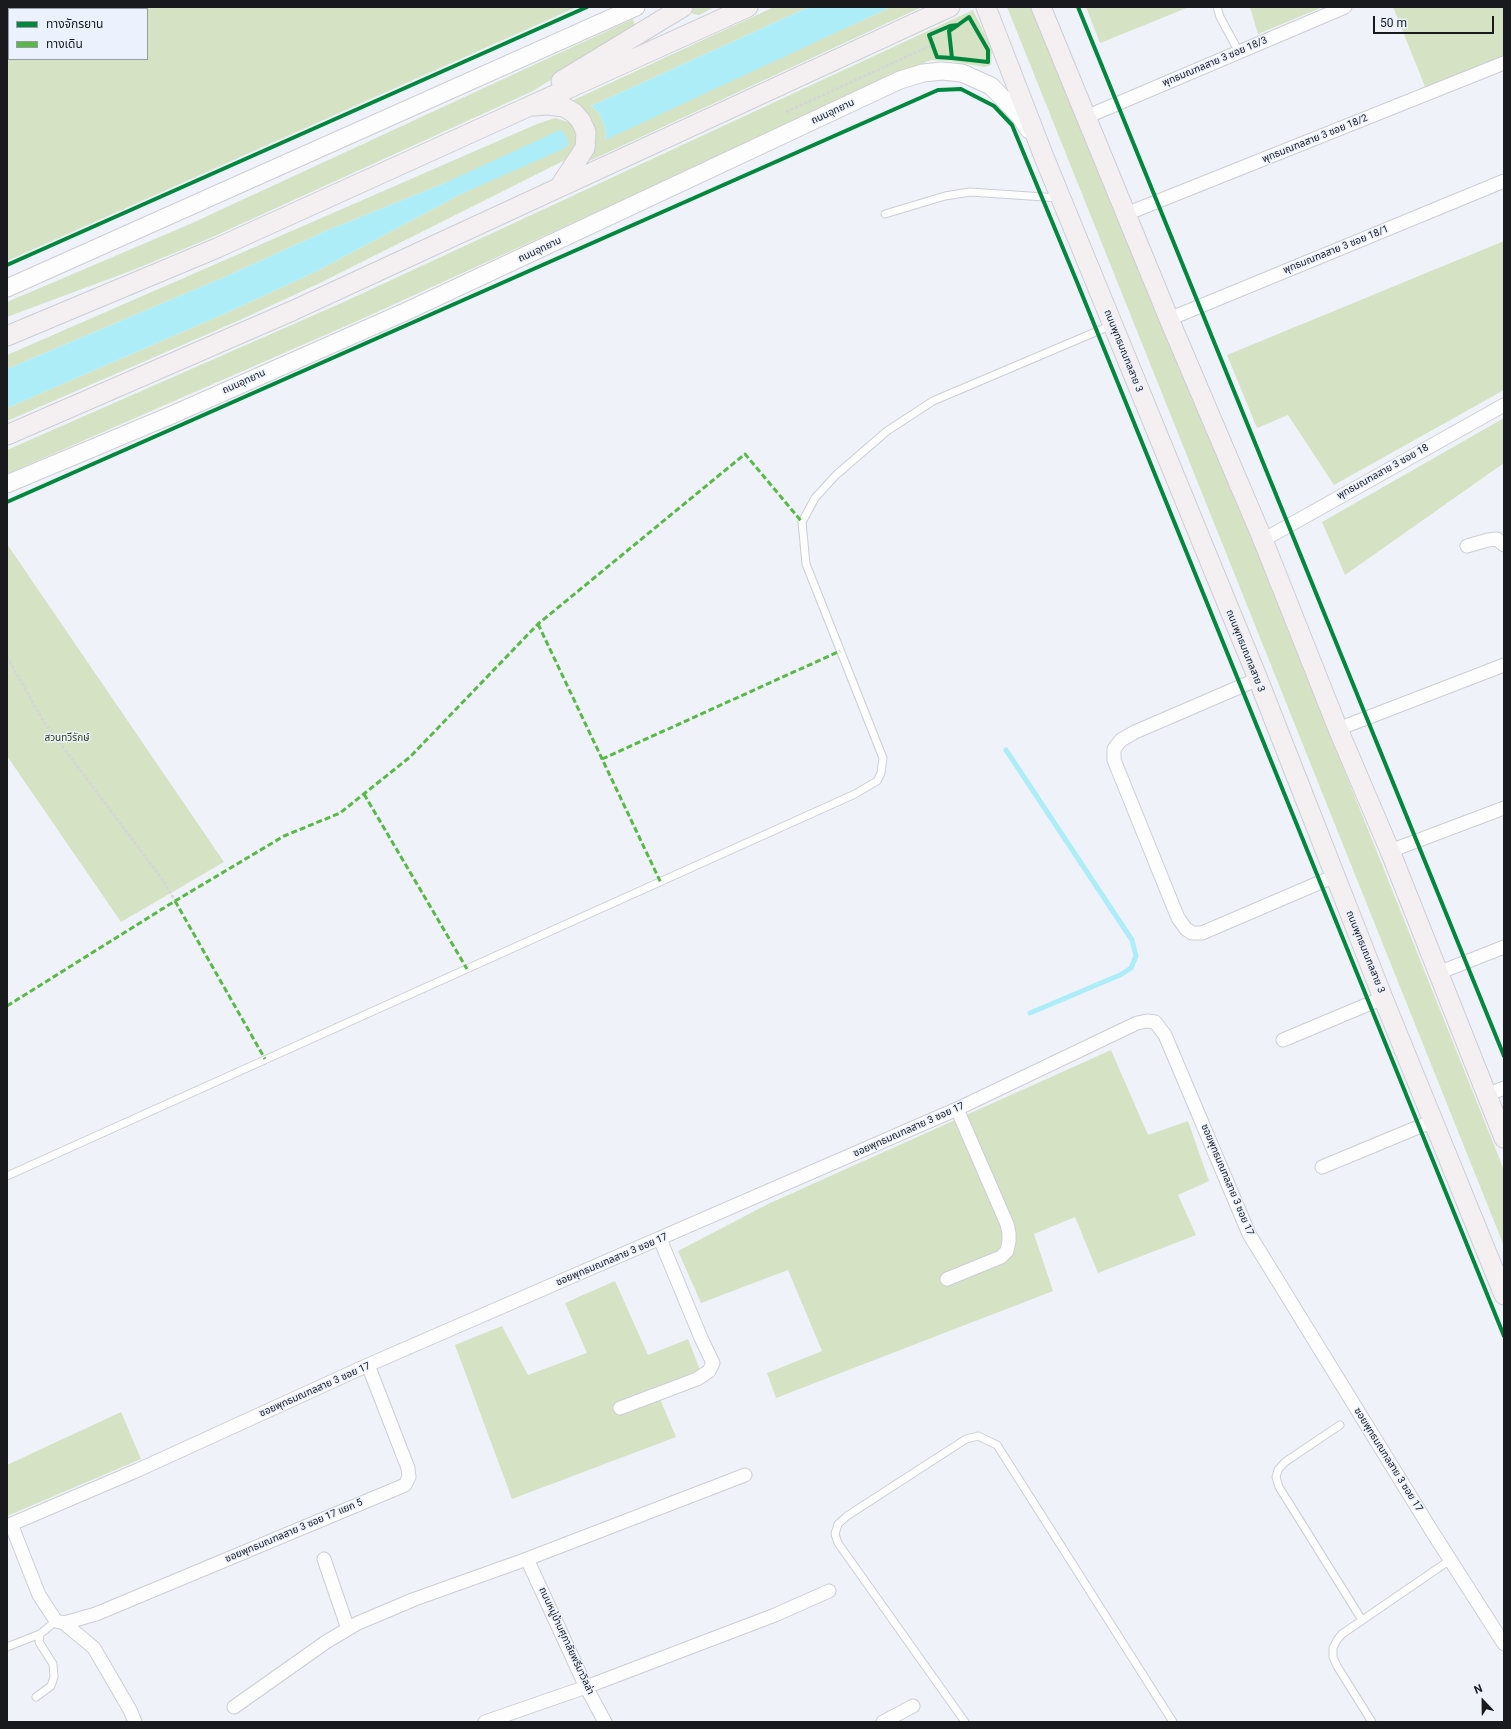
<!DOCTYPE html>
<html>
<head>
<meta charset="utf-8">
<style>
	body { margin:0 }
	#map { position:relative; width:1511px; height:1729px; overflow:hidden; background:#eff3f9; font-family:Roboto,"Noto Sans Thai",sans-serif }
	canvas { display:block }
	.frame { position:absolute; inset:0; border:8px solid #181a1e; pointer-events:none }
	.legend { position:absolute; left:8px; top:8px; width:140px; height:52px; box-sizing:border-box; background:#ebf2fd; border:1px solid #979ca4; margin:0; padding:5px 7px; list-style:none; font-size:12px; color:#181a1e }
	.legend li { display:flex; align-items:center; gap:8px; height:20px }
	.legend b { width:20px; border:1px solid #979ca4 }
	.north { position:absolute; left:1463px; top:1681px; width:40px; height:40px; -webkit-text-stroke:3px #ebf2fd; paint-order:stroke; rotate:338deg; font-size:11px; font-weight:700; line-height:16px; text-align:center; color:#181a1e }
	.north::after { content:''; display:block; margin:auto; width:14px; height:18px; background:#181a1e; clip-path:polygon(50% 0,100% 100%,50% 72%,0 100%) }
	.scale { position:absolute; left:1373px; top:16px; width:121px; height:18px; box-sizing:border-box; border:2px solid #181a1e; border-top:0; padding-left:5px; font-size:12px; line-height:14px; white-space:nowrap; color:#181a1e; -webkit-text-stroke:3px #ebf2fd; paint-order:stroke }
</style>
</head>
<body>
<div id="map">
<canvas width="1511" height="1729"></canvas>
<div class="frame"></div>
<ul class="legend">
<li><b style="height:5px;background:#00873e"></b>ทางจักรยาน</li>
<li><b style="height:5px;background:#58b947"></b>ทางเดิน</li>
</ul>
<div class="north">N</div>
<div class="scale">50 m</div>
</div>
<script>
const g = document.querySelector('canvas').getContext('2d');
g.lineJoin = 'round';
function paint(path, color) {
  g.fillStyle = color;
  g.fill(path, 'evenodd');
}
function poly(rows) {
  const path = new Path2D();
  for (const r of rows) {
    path.moveTo(r[0], r[1]);
    for (let i = 2; i < r.length; i += 2) path.lineTo(r[i], r[i + 1]);
  }
  return path;
}
function strokePath(path, color, width, dash) {
  g.strokeStyle = color;
  g.lineWidth = width;
  g.lineCap = dash ? 'butt' : 'round';
  g.setLineDash(dash || []);
  g.stroke(path);
}
function label(font, color, halo, rows, align = 'center') {
  g.font = font + ' Roboto,"Noto Sans Thai",sans-serif';
  g.lineWidth = 3;
  g.setLineDash([]);
  g.textBaseline = 'middle';
  g.strokeStyle = halo;
  g.fillStyle = color;
  for (const [text, x, y, turn = 0] of rows) {
    g.save();
    g.translate(x, y);
    g.rotate((+turn || 0) * Math.PI / 180);
    g.textAlign = isNaN(turn) ? turn : align;
    if (halo) g.strokeText(text, 0, 0);
    g.fillText(text, 0, 0);
    g.restore();
  }
}
paint(poly([
	[7,7,577,7,7,261],
	[9,9,147,9,147,59,9,59],
	[689,7,715,7,699,15,693,14],
	[774,7,809,7,591,106,599,113,603,122,606,133,605,139,891,7,922,7,587,162,591,152,565,104],
	[1007,7,1031,7,1198,404,1504,1170,1504,1246],
	[1086,7,1189,7,1100,43],
	[1250,7,1323,7,1258,34],
	[1393,7,1504,7,1504,56,1426,89],
	[973,10,992,49,991,65,985,67,950,61,931,60,355,322,7,474,7,450,346,301],
	[633,19,635,27,533,91,208,239,133,270,7,317,7,302,190,224],
	[555,118,572,123,580,135,578,152,567,159,322,282,240,320,7,421,7,408,224,314,317,271,461,194,500,176,445,183,328,230,227,276,7,369,7,355,537,124],
	[1504,241,1504,390,1334,485,1288,415,1257,428,1227,355],
	[1504,418,1504,463,1345,575,1322,522],
	[7,544,224,862,121,922,7,756],
	[1111,1050,1148,1135,1188,1121,1209,1181,1178,1195,1196,1235,1098,1273,1075,1217,1034,1234,1053,1291,776,1398,767,1373,822,1351,788,1270,701,1303,678,1251,768,1204],
	[615,1281,648,1355,688,1339,704,1380,660,1399,676,1437,512,1499,455,1345,502,1326,528,1375,587,1353,565,1303],
	[121,1412,141,1459,7,1516,7,1465]
]), '#d5e2c4');
paint(poly([
	[809,7,891,7,605,140,606,133,603,122,599,113,591,106],
	[560,130,564,132,568,141,567,146,561,150,461,194,317,271,224,314,7,408,7,369,227,276,328,230,445,183]
]), '#acedf8');
strokePath(poly([
	[1006,750,1132,940,1136,956,1131,968,1120,975,1030,1013]
]), '#acedf8', 5);
const service = poly([
	[1217,7,1220,17,1239,52],
	[885,214,945,196,970,192,1059,198],
	[7,1176,855,794,877,781,881,773,883,758,806,564,802,522,815,498,836,475,887,431,933,401,1112,325],
	[1340,1425,1285,1462,1278,1470,1276,1477,1279,1487,1362,1620],
	[7,1647,40,1634],
	[36,1697,51,1686,54,1677,53,1664,39,1642,40,1634,56,1621],
	[965,1722,838,1543,835,1534,838,1524,847,1516,966,1439,978,1436,997,1445,1173,1722],
	[1372,1722,1337,1666,1333,1657,1333,1648,1337,1640,1342,1634,1450,1560]
]);
const minor = poly([
	[1086,117,1345,7],
	[1126,214,1504,63],
	[1169,319,1504,181],
	[1263,540,1504,405],
	[1467,546,1488,540,1497,539,1504,545],
	[1258,679,1135,732,1121,740,1114,749,1114,760,1178,918,1186,929,1192,933,1202,933,1335,876],
	[1338,729,1504,665],
	[1390,851,1504,808],
	[1438,973,1504,947],
	[1283,1040,1383,998],
	[1487,1095,1504,1088],
	[1322,1167,1433,1121],
	[947,1279,1001,1257,1007,1251,1009,1241,1009,1233,1007,1224,957,1109],
	[620,1408,697,1379,709,1371,713,1363,701,1338,660,1239],
	[11,1524,39,1595,56,1621,64,1623,94,1648,130,1710,135,1722],
	[7,1526,138,1470,368,1365,957,1109,1137,1023,1147,1021,1155,1022,1165,1035,1249,1234,1433,1533,1504,1644],
	[324,1559,348,1629],
	[527,1559,586,1687,605,1722],
	[64,1623,96,1614,405,1485,409,1477,408,1468,368,1365],
	[234,1707,326,1642,358,1623,415,1599,527,1559,745,1475],
	[485,1722,586,1687,775,1615,829,1591],
	[883,1722,913,1706]
]);
const tertiary = poly([
	[7,288,636,7],
	[7,484,174,414,407,311,900,80,923,73,942,71,962,73,991,86,1019,115,1029,130]
]);
const secondary = poly([
	[986,7,1044,157,1258,679,1383,998,1504,1295],
	[1041,7,1169,319,1263,540,1338,729,1390,851,1504,1138],
	[561,81,683,7],
	[534,106,547,105,564,107,574,113,581,121,586,132,585,148,560,186],
	[7,336,217,248,748,7],
	[7,435,292,311,950,7]
]);
strokePath(service, '#cbced3', 9);
strokePath(minor, '#cbced3', 15);
strokePath(tertiary, '#cbced3', 19);
strokePath(secondary, '#cbced3', 21);
strokePath(poly([
	[786,112,932,45],
	[7,657,44,722,165,883,175,901]
]), '#d5d5d7', 2.5, [3, 2]);
strokePath(service, '#fdfdfe', 7);
strokePath(minor, '#fdfdfe', 13);
strokePath(tertiary, '#fdfdfe', 17);
strokePath(secondary, '#f4f0f2', 19);
strokePath(poly([
	[538,624,661,883],
	[602,759,840,651],
	[364,794,467,969],
	[175,901,265,1059],
	[7,1006,175,901,284,836,340,813,410,757,538,624,745,454,802,522]
]), '#58b947', 3, [6, 3]);
strokePath(poly([
	[1078,7,1504,1056],
	[952,58,937,57,929,35,950,26,958,25,969,17,988,50,988,62,952,58,949,31,958,25],
	[7,265,587,7],
	[7,502,938,90,961,89,994,106,1012,125,1077,282,1504,1336]
]), '#00873e', 4);
label('10px', '#181a1e', '#ebf2fd', [
	["พุทธมณฑลสาย 3 ซอย 18/3",1215,62,-23],
	["ถนนอุทยาน",833,112,-25],
	["พุทธมณฑลสาย 3 ซอย 18/2",1315,139,-22],
	["ถนนอุทยาน",540,250,-25],
	["พุทธมณฑลสาย 3 ซอย 18/1",1336,250,-22],
	["ถนนพุทธมณฑลสาย 3",1123,351,68],
	["ถนนอุทยาน",244,382,-24],
	["พุทธมณฑลสาย 3 ซอย 18",1383,472,-29],
	["ถนนพุทธมณฑลสาย 3",1245,651,68],
	["ถนนพุทธมณฑลสาย 3",1365,952,68],
	["ซอยพุทธมณฑลสาย 3 ซอย 17",909,1130,-24],
	["ซอยพุทธมณฑลสาย 3 ซอย 17",1227,1180,67],
	["ซอยพุทธมณฑลสาย 3 ซอย 17",612,1260,-23],
	["ซอยพุทธมณฑลสาย 3 ซอย 17",315,1390,-24],
	["ซอยพุทธมณฑลสาย 3 ซอย 17",1388,1460,58],
	["ซอยพุทธมณฑลสาย 3 ซอย 17 แยก 5",294,1531,-23],
	["ถนนหมู่บ้านศุภาลัยพรีมาวิลล่า",566,1641,65]
]);
label('10px', '#2e3c0d', '#ebf2fd', [
	["สวนทวีรักษ์",67,738]
]);
</script>
</body>
</html>
